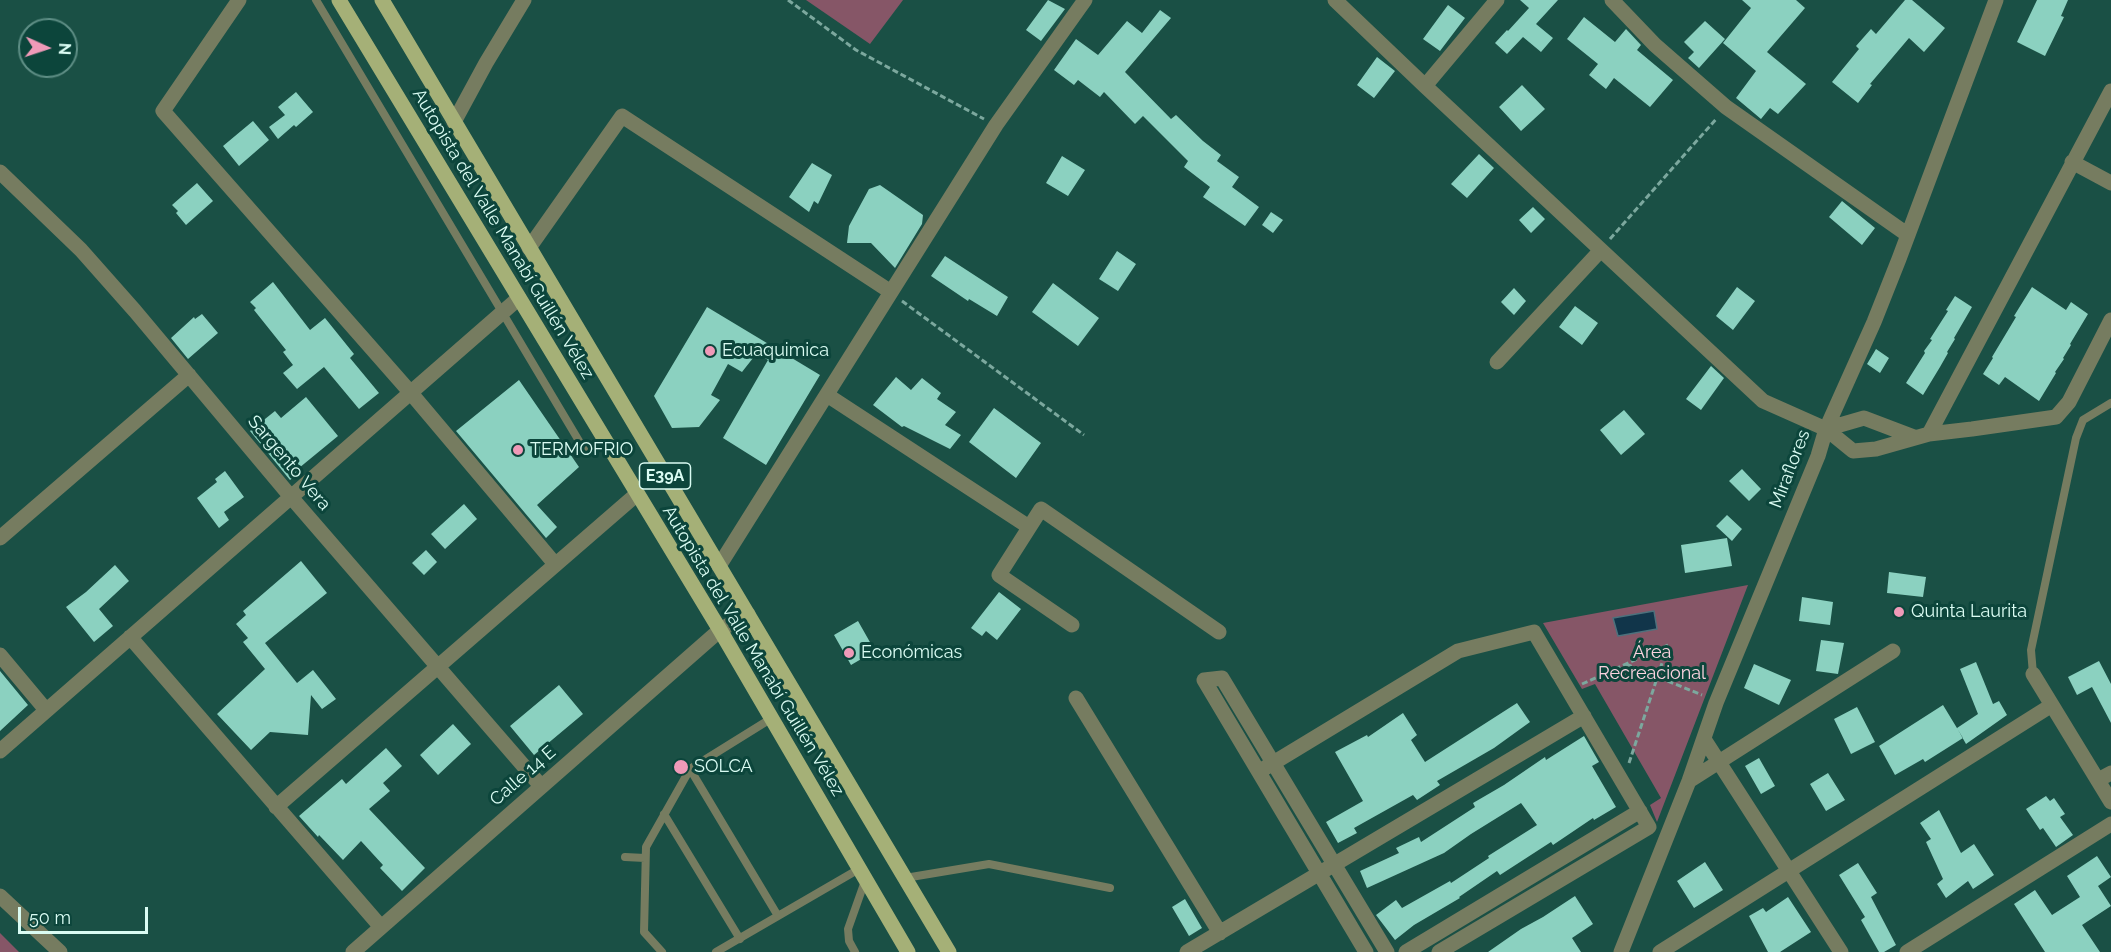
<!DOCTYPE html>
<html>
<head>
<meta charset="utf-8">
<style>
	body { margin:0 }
	#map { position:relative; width:2111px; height:952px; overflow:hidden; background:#1a5045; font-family:Raleway,sans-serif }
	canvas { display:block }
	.north { position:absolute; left:18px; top:18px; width:60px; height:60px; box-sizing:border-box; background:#0c453b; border:2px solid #5e8e85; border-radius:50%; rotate:93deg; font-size:16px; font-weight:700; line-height:24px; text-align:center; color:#dafcf3 }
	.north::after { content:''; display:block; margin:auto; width:21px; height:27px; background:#ef9ab8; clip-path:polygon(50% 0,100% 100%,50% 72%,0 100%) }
	.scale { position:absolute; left:18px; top:907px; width:130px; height:27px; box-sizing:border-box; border:3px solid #dafcf3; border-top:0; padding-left:8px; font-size:18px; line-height:21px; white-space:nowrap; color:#dafcf3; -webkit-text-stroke:4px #0c453b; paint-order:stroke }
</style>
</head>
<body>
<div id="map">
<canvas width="2111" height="952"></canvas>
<div class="north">N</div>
<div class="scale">50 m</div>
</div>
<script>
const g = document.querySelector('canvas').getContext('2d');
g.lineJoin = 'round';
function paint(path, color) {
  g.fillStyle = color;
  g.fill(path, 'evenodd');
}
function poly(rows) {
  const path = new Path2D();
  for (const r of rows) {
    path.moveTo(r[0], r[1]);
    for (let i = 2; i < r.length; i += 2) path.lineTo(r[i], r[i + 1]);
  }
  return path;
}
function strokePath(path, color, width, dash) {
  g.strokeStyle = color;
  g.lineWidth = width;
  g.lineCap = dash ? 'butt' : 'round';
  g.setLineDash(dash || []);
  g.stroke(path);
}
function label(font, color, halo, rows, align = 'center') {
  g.font = font + ' Raleway,sans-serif';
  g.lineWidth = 6;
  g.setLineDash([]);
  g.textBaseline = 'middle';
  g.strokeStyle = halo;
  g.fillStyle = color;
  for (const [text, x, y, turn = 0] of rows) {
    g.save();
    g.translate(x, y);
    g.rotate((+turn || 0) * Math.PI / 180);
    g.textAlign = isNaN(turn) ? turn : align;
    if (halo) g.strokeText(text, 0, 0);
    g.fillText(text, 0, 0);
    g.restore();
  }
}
paint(poly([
	[806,0,903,0,870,44],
	[1748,585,1657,822,1650,805,1661,798,1595,684,1582,689,1543,623],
	[0,933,19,952,0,952]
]), '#865667');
const water = poly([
	[1654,611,1657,629,1618,636,1613,618,1654,611]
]);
paint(water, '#11354a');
strokePath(water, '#4d717d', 1.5);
paint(poly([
	[1048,0,1065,9,1041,41,1026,30],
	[1520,0,1558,0,1536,24,1553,38,1541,52,1523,37,1507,54,1495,43,1507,30,1508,31,1529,8],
	[1742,0,1796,0,1805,8,1767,52,1806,84,1778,114,1770,108,1761,119,1736,98,1756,71,1723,43,1751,8],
	[1905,0,1912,0,1945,28,1924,52,1909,38,1870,84,1872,85,1858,103,1832,82,1859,49,1856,46,1871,29,1876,34],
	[2037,0,2068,0,2061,16,2064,17,2045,56,2017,42],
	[1448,5,1465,18,1440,51,1423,39],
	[1160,10,1171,18,1125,72,1171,119,1176,115,1203,141,1221,155,1217,161,1239,177,1232,187,1259,207,1245,226,1203,197,1210,187,1184,167,1188,161,1143,116,1135,124,1104,92,1100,97,1078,80,1074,85,1054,70,1076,39,1098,55,1127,21,1142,33],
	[1584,17,1615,42,1626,29,1641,45,1637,50,1673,80,1650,107,1614,78,1606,89,1589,75,1598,64,1567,39],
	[1705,21,1725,39,1699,68,1688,58,1694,52,1684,42],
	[1377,57,1395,71,1374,98,1357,85],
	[1522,85,1545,109,1521,131,1499,107],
	[296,92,313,112,296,127,294,125,278,139,269,127,285,115,278,107],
	[253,121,269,140,239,166,223,146],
	[1479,154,1494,168,1467,198,1451,184],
	[1062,156,1085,170,1068,196,1046,183],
	[812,163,832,175,818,204,814,201,809,212,789,197],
	[197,183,213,201,186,225,176,213,178,211,172,205],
	[880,185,923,215,922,224,895,268,871,243,847,243,849,226,869,189],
	[1842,201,1875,228,1862,245,1829,217],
	[1533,207,1545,219,1531,233,1519,220],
	[1271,212,1283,220,1273,233,1262,225],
	[1117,251,1136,264,1118,291,1099,279],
	[945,256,1008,297,997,316,969,299,968,301,931,276],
	[273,282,310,330,325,318,354,354,350,358,379,393,359,409,324,367,297,389,283,373,293,365,283,352,286,350,254,310,256,308,250,302],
	[1053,283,1099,318,1078,346,1032,312],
	[1737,287,1755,301,1733,330,1716,316],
	[2032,287,2066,310,2071,302,2088,314,2070,344,2071,345,2063,358,2064,359,2055,372,2056,373,2039,401,2005,377,1999,385,1983,374,1993,358,1992,357,2016,317,2014,316],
	[1514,288,1526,301,1514,315,1501,302],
	[1955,296,1972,307,1954,338,1955,339,1947,352,1948,353,1940,367,1923,395,1906,383,1925,353,1924,351,1932,340,1930,339,1948,311,1946,310],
	[1575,306,1598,323,1582,345,1559,327],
	[707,307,820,375,766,465,723,438,768,360,757,353,742,372,728,364,711,395,720,400,699,427,672,428,654,396],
	[202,314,218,333,188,359,171,338,194,317,195,319],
	[1876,349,1889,358,1880,373,1867,364],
	[1711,366,1724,378,1701,410,1686,399],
	[896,377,911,390,922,378,941,393,937,399,956,412,945,425,961,435,950,449,904,426,902,427,873,405],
	[519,380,579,467,537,505,557,527,546,538,456,431],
	[306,397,338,436,299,468,302,470,290,480,250,431,275,411,281,418],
	[994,408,1041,443,1016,478,969,442],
	[1624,410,1645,434,1621,455,1600,430],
	[1742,469,1761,489,1749,501,1729,481],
	[225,471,244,497,224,512,229,520,219,528,197,498,217,482,215,479],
	[464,504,477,519,445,549,431,534],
	[1727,515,1742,529,1732,541,1716,526],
	[1727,538,1732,566,1685,573,1681,545],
	[426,550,437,562,424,575,412,563],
	[301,561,327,593,265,643,297,683,313,670,336,699,322,709,311,695,308,735,270,732,251,750,217,714,265,669,243,642,248,638,236,624,246,615,243,611],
	[115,565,129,581,99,609,113,626,94,642,66,607,86,592],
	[1889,572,1926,577,1923,597,1887,593],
	[999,592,1021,609,997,640,986,631,982,636,971,628],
	[1802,597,1833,602,1830,625,1799,621],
	[858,621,875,651,851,665,834,635],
	[1821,640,1844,643,1838,674,1816,671],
	[2099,661,2111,684,2111,723,2092,687,2077,695,2068,677],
	[1976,662,1993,704,1999,701,2007,715,1966,744,1957,728,1978,714,1960,669],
	[1754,664,1791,680,1779,705,1744,688],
	[0,671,28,705,0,731],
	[559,685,583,714,534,755,510,726],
	[1517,703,1530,722,1494,748,1437,781,1440,785,1417,800,1413,795,1354,828,1357,833,1338,843,1326,822,1363,801,1335,752,1367,735,1368,737,1403,713,1417,735,1411,740,1425,762],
	[1943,705,1963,738,1925,762,1923,759,1895,775,1879,746],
	[1857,707,1875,742,1851,754,1834,719],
	[453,724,471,744,438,775,420,755],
	[1584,736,1599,762,1592,766,1616,807,1594,820,1593,818,1553,845,1551,842,1500,875,1497,871,1459,897,1460,898,1414,925,1395,940,1376,915,1396,900,1402,908,1450,881,1451,883,1489,858,1488,856,1537,825,1521,803,1471,834,1444,853,1367,888,1360,871,1399,853,1396,848,1419,837,1421,842,1475,807,1473,803,1504,785,1545,757,1546,760],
	[386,748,402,766,383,783,390,791,369,809,425,868,402,891,380,868,383,865,361,841,343,860,319,835,318,837,299,816,342,779,346,784],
	[1759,758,1775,786,1761,794,1745,766],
	[1828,773,1845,800,1826,811,1810,784],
	[2046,796,2050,801,2054,798,2065,814,2060,817,2073,835,2056,847,2043,828,2040,830,2026,809],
	[1939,810,1961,853,1974,844,1994,875,1973,889,1968,881,1946,898,1937,884,1943,879,1926,842,1931,839,1920,823],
	[2097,856,2111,877,2098,886,2111,906,2082,925,2100,952,2045,952,2014,904,2035,890,2052,915,2080,897,2067,876],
	[1705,862,1723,890,1694,908,1677,881],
	[1858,863,1877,893,1871,897,1896,945,1884,952,1879,952,1861,920,1865,917,1839,875],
	[1575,896,1593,924,1572,938,1581,952,1488,952,1521,929,1543,917],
	[1788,897,1811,932,1780,952,1768,952,1749,916,1763,908,1766,912],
	[1185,899,1202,928,1189,936,1172,907]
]), '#8bd1c0');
strokePath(poly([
	[788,0,856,50,984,119],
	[1610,239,1717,118],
	[902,301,1084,435],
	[1626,664,1702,695],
	[1582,684,1668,645],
	[1629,763,1668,645]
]), '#7ca89e', 3, [6, 3]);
strokePath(poly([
	[316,0,585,451],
	[2033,674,2031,650,2076,438,2083,420,2111,403],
	[690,769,778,916,716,952],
	[664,814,740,939],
	[625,857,645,858],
	[905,878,989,864,1110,888],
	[778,916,859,869],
	[662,952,644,932,646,847,690,769,772,718],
	[855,952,849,941,848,929,865,881]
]), '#767c60', 8);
strokePath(poly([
	[239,0,163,111,410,392,555,564],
	[1335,0,1425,86,1763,401,1826,429,1853,451,1876,449,1929,434,1972,429,2056,417,2069,402,2111,320],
	[1612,0,1655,45,1726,107,1908,235],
	[1425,86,1497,0],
	[454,122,486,63,524,0],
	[2072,162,2111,183],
	[0,172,81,250,135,311,291,497,541,786],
	[529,248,622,116,891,292],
	[1497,362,1601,250],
	[827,395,1029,527],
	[1826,429,1864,418,1914,437],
	[1929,434,2111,91],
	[0,538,189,375],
	[719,566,996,125,1085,0],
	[1072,625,999,575,1041,509,1219,632],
	[130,637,381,927],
	[0,655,46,710],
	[2033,674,2111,802],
	[1076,698,1220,933],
	[1704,739,1841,952],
	[0,751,519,298],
	[1260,771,1458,651,1534,632,1649,827,1439,952],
	[2098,780,2111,773],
	[1689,781,1893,651],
	[276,807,637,494],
	[0,896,60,952],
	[353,952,720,630,748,614],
	[1187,952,1584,716],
	[1366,952,1204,680,1222,678,1387,952],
	[1406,952,1640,811],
	[1621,952,1689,781,1716,703,1818,456,1826,429,1874,322,1899,259,1996,0],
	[1660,952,2052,705],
	[1907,952,2111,824]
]), '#767c60', 15);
strokePath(poly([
	[339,0,720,630,908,952],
	[382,0,949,952]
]), '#a5b077', 15);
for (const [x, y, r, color] of [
	[710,351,6,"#ef9ab8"],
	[518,450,6,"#ef9ab8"],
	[1899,612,6,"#ef9ab8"],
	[849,653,6,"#ef9ab8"],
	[681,767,8,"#ef9ab8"]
]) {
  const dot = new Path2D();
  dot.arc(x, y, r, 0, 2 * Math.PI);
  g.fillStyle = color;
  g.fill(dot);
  strokePath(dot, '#0c453b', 2);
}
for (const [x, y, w] of [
	[665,476,51]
]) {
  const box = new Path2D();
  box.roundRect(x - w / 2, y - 13, w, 26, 4.5);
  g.fillStyle = '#0c453b';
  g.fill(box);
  strokePath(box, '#dafcf3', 1.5);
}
label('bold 16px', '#dafcf3', null, [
	["E39A",665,476]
]);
label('18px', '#dafcf3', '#0c453b', [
	["Autopista del Valle Manabí Guillén Vélez",503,234,59],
	["Sargento Vera",289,463,50],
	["Miraflores",1790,469,-69],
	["Autopista del Valle Manabí Guillén Vélez",753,651,59],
	["Calle 14 E",523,776,-41]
]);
label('18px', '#dafcf3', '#0c453b', [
	["Ecuaquimica",722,351],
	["TERMOFRIO",530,450],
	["Quinta Laurita",1911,612],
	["Económicas",861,653],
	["SOLCA",694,767]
], 'left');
label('18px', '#fbd2df', '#0c453b', [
	["Área",1652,653],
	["Recreacional",1652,674]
]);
</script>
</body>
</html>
